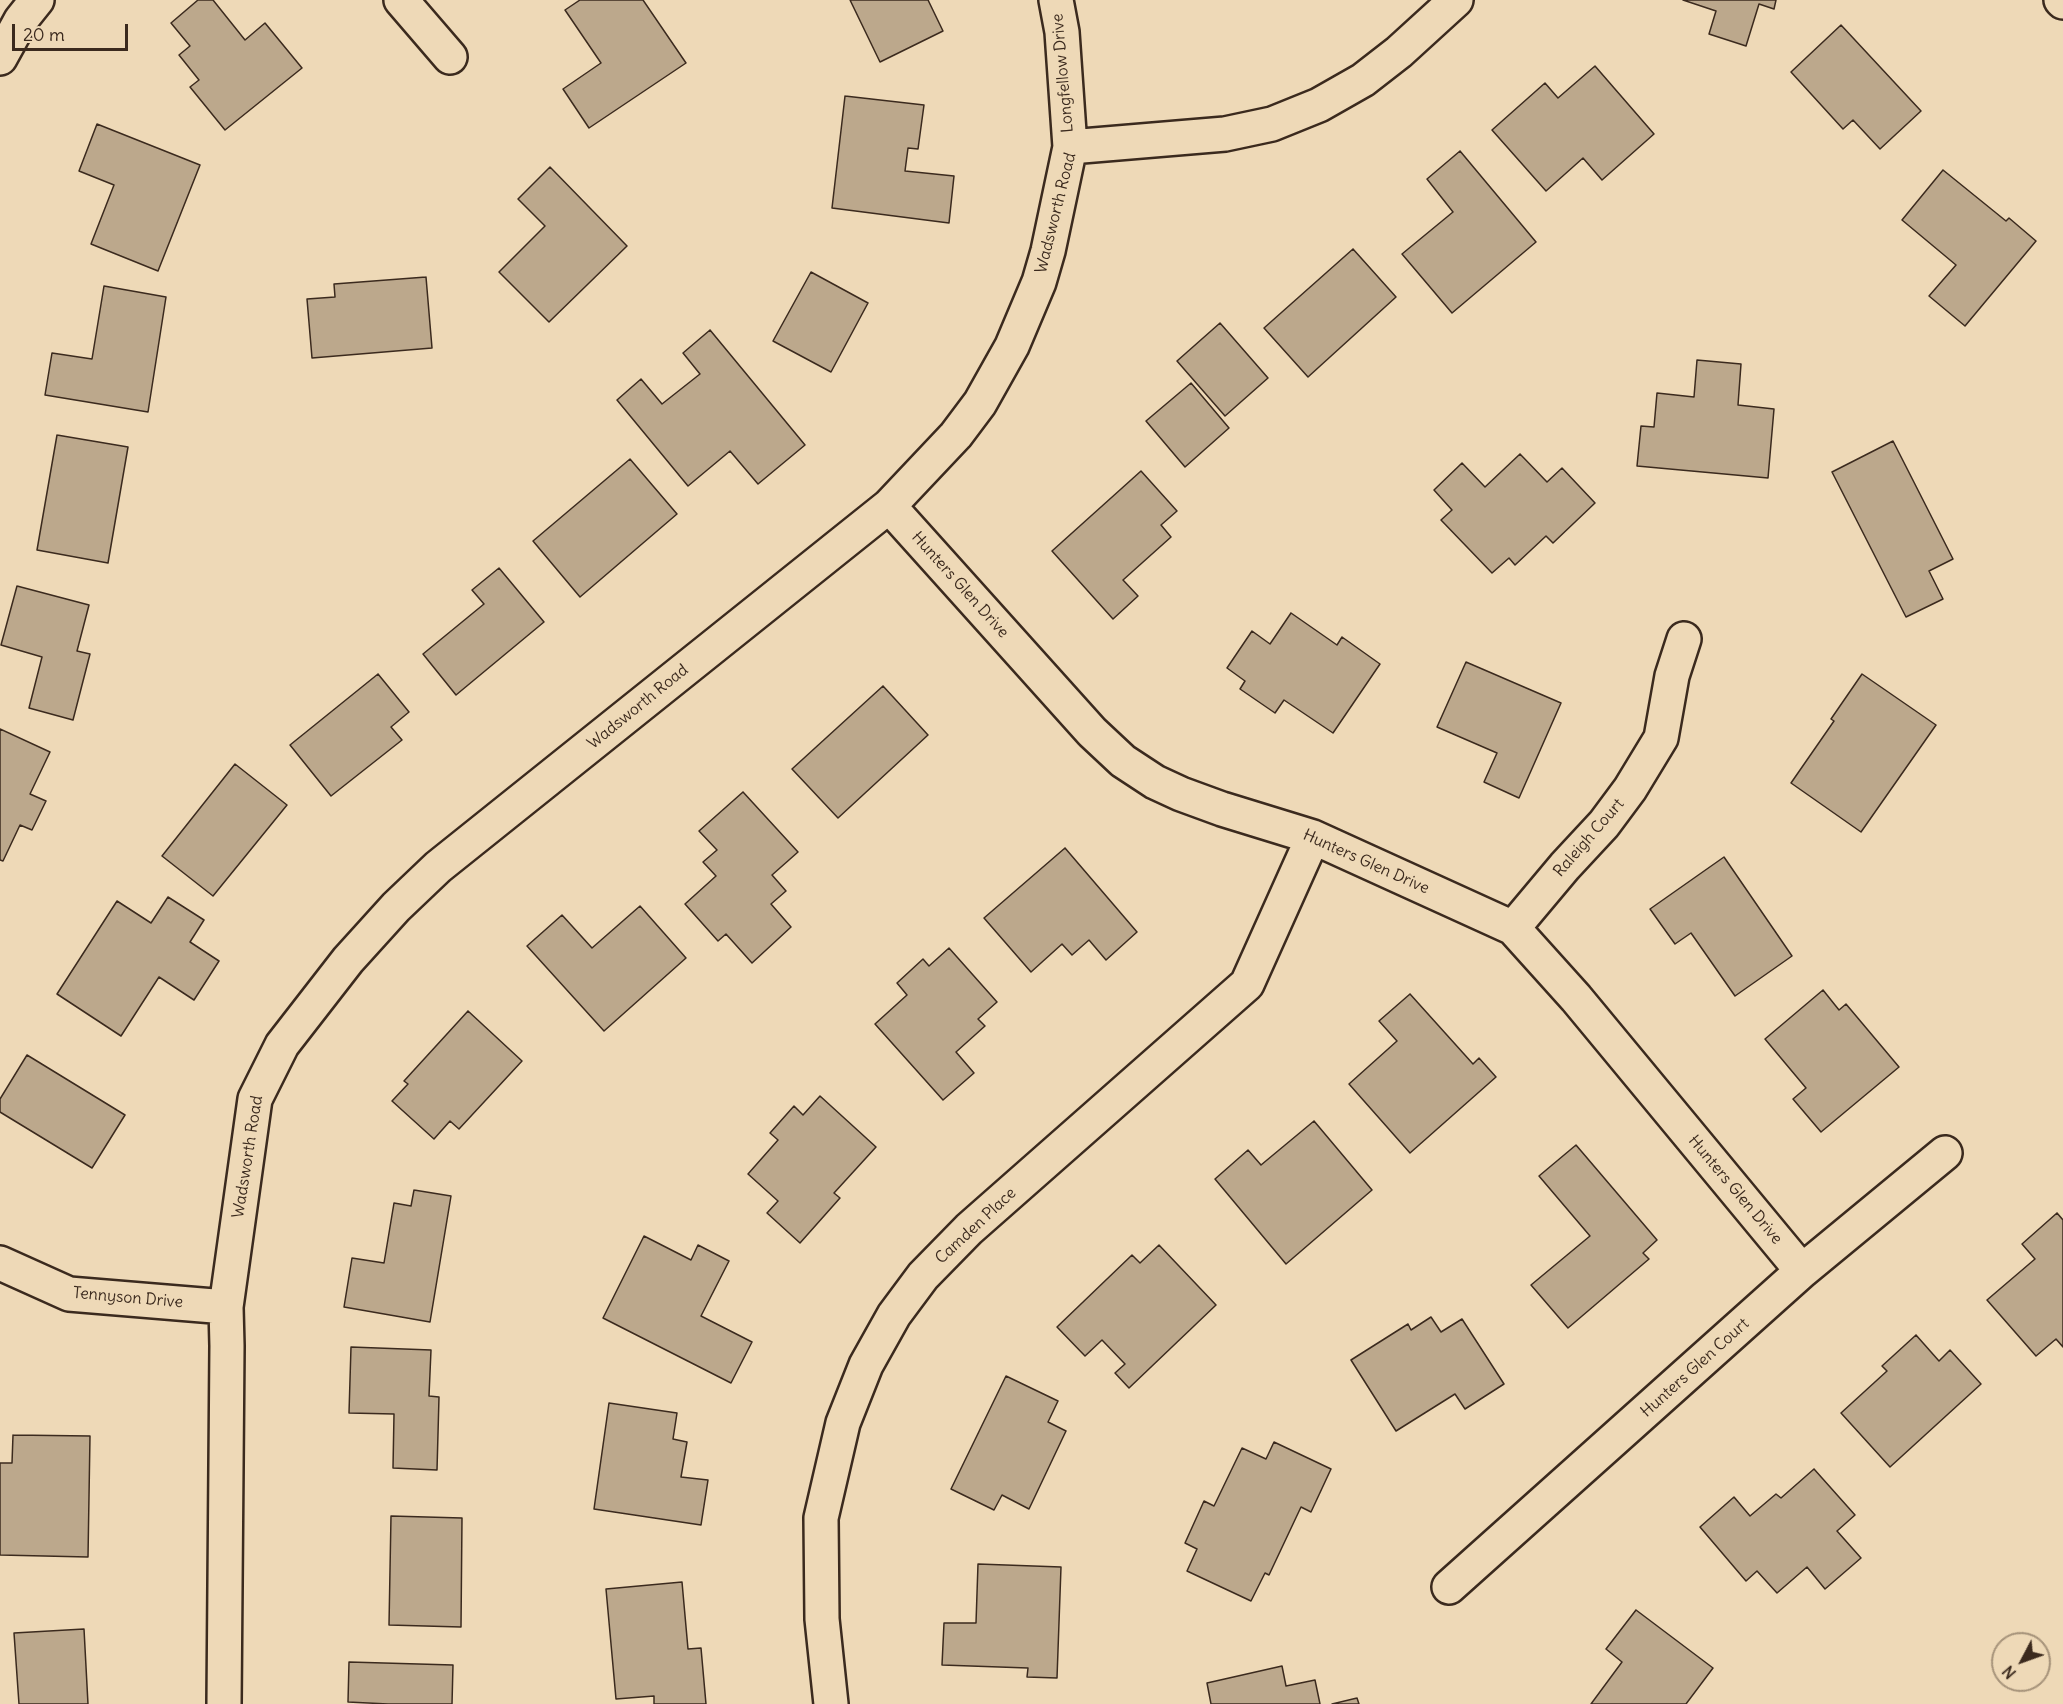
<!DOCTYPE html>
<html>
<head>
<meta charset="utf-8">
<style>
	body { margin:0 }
	#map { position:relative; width:2063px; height:1704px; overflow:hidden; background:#eed9b7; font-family:Delius,sans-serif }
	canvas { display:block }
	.north { position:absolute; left:1991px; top:1632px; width:60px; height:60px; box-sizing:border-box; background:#eed9b7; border:2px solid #a6937a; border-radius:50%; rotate:229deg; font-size:16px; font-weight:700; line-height:24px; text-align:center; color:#3b2a1e }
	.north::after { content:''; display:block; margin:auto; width:21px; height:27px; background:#3b2a1e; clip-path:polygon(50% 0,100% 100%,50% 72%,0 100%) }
	.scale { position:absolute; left:12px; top:24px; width:116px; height:27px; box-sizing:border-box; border:3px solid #3b2a1e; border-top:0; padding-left:8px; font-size:18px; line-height:21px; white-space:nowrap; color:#3b2a1e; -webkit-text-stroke:4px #eed9b7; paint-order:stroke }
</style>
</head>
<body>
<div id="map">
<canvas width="2063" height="1704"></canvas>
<div class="north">N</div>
<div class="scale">20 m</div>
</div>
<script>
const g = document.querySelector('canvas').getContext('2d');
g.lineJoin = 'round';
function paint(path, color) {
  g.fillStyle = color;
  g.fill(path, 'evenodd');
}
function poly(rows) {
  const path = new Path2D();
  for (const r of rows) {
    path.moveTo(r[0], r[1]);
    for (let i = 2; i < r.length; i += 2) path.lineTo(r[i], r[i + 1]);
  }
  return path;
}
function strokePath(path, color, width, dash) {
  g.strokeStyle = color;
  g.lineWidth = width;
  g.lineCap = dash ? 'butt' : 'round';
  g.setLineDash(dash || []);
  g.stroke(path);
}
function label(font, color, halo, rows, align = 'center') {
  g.font = font + ' Delius,sans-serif';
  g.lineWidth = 5;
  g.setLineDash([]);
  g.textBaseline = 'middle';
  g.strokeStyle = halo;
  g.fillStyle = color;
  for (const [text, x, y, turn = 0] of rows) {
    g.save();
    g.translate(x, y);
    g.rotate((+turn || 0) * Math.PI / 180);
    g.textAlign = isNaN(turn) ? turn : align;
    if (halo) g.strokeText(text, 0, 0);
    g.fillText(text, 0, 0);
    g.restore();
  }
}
const building = poly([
	[198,0,213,0,245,40,265,23,302,68,225,130,190,87,199,80,179,55,190,46,171,23,198,0],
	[580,0,643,0,686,63,589,128,563,89,601,63,565,10,580,0],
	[850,0,928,0,943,31,880,62,850,0],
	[1683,0,1776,0,1774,9,1759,4,1746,46,1709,34,1716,11,1683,0],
	[1841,25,1921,111,1880,149,1853,120,1843,129,1791,72,1841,25],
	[1595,66,1654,134,1602,180,1583,158,1546,191,1492,130,1545,83,1558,98,1595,66],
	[845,96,924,105,918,149,908,148,905,171,954,176,949,223,832,208,845,96],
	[97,124,200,165,158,271,91,244,114,185,79,171,97,124],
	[1460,151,1536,242,1452,313,1402,254,1453,212,1427,179,1460,151],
	[550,167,627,246,549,322,499,272,545,226,518,199,550,167],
	[1943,170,2006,221,2009,218,2036,241,1965,326,1929,296,1956,265,1902,220,1943,170],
	[1353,249,1396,297,1308,377,1264,328,1353,249],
	[811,272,868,303,831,372,773,341,811,272],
	[426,277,432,348,312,358,307,299,335,297,334,284,426,277],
	[104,286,166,297,148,412,45,395,52,353,92,359,104,286],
	[1220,323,1268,378,1225,416,1177,361,1220,323],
	[710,330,805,445,758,484,730,451,688,486,617,400,641,379,662,404,700,374,683,353,710,330],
	[1697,360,1741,364,1738,405,1774,409,1768,478,1637,466,1641,426,1654,427,1657,393,1694,397,1697,360],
	[1191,383,1229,428,1185,467,1146,421,1191,383],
	[57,435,128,447,108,563,37,550,57,435],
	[1893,441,1953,559,1929,571,1943,599,1906,617,1832,472,1893,441],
	[1520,454,1547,482,1562,468,1595,503,1553,543,1546,536,1515,565,1509,558,1492,573,1441,520,1452,510,1434,490,1462,463,1485,487,1520,454],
	[630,459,677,514,580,597,533,541,630,459],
	[1141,471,1177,511,1161,525,1171,537,1123,580,1138,596,1113,619,1052,551,1141,471],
	[499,568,544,622,456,695,423,654,484,604,472,590,499,568],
	[17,586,89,605,77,651,90,654,73,720,29,708,42,657,1,645,17,586],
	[1291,613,1337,645,1342,637,1380,664,1333,733,1284,700,1275,713,1240,689,1245,681,1227,668,1252,631,1270,644,1291,613],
	[1466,662,1561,703,1519,798,1484,782,1497,753,1437,727,1466,662],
	[378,674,409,712,391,727,402,740,331,796,290,745,378,674],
	[1862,674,1936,725,1861,832,1791,783,1834,721,1831,719,1862,674],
	[883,686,928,735,838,818,792,769,883,686],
	[0,729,50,752,30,794,46,801,32,830,20,825,3,861,0,860,0,729],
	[235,764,287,805,213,896,162,856,235,764],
	[743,792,798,852,772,875,786,891,771,904,791,927,752,963,726,934,718,941,685,904,716,876,703,862,717,850,699,831,743,792],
	[1065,848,1137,932,1106,960,1089,940,1072,955,1062,944,1031,972,984,918,1065,848],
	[1724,857,1792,956,1735,996,1691,933,1675,944,1650,909,1724,857],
	[168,897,204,920,190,942,219,961,194,1000,159,977,121,1036,57,994,117,901,151,923,168,897],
	[640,906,686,958,604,1031,527,946,562,915,592,948,640,906],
	[949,948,997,1002,978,1019,985,1026,956,1052,974,1073,943,1100,875,1024,907,995,897,983,923,959,929,966,949,948],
	[1823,990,1839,1010,1846,1004,1899,1067,1821,1132,1793,1099,1806,1088,1765,1039,1823,990],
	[1410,994,1473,1064,1479,1058,1496,1077,1410,1153,1349,1084,1397,1041,1379,1021,1410,994],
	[468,1011,522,1061,459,1129,450,1121,434,1139,392,1101,408,1084,404,1081,468,1011],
	[27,1055,125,1115,92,1168,0,1112,0,1099,27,1055],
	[820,1096,876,1147,834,1193,840,1198,800,1243,767,1213,778,1201,748,1174,778,1140,770,1133,794,1106,803,1115,820,1096],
	[1314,1121,1372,1190,1286,1264,1215,1179,1248,1150,1261,1165,1314,1121],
	[1576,1145,1657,1240,1643,1253,1649,1259,1568,1328,1531,1285,1590,1236,1539,1176,1576,1145],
	[414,1190,451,1196,430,1322,344,1307,352,1258,384,1263,394,1203,411,1206,414,1190],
	[2057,1213,2063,1220,2063,1347,2056,1339,2036,1356,1987,1300,2035,1259,2022,1244,2057,1213],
	[644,1236,691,1260,698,1245,729,1261,701,1316,752,1342,731,1383,603,1318,644,1236],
	[1159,1245,1216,1305,1129,1388,1115,1373,1125,1364,1102,1340,1085,1356,1057,1327,1132,1255,1140,1263,1159,1245],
	[1431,1317,1441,1332,1462,1319,1504,1384,1465,1409,1455,1394,1396,1431,1351,1360,1408,1324,1411,1330,1431,1317],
	[1916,1335,1939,1361,1950,1350,1981,1384,1890,1467,1841,1413,1887,1371,1882,1366,1916,1335],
	[351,1347,431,1350,429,1396,439,1397,437,1470,393,1468,394,1414,349,1413,351,1347],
	[1006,1376,1058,1401,1048,1422,1066,1431,1029,1509,1002,1495,994,1510,951,1489,1006,1376],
	[609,1403,677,1413,673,1439,687,1442,681,1477,708,1480,701,1525,594,1509,609,1403],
	[13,1435,90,1436,88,1557,0,1555,0,1463,12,1463,13,1435],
	[1274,1442,1331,1469,1311,1512,1301,1507,1269,1575,1265,1573,1251,1601,1187,1571,1197,1549,1185,1543,1204,1501,1214,1506,1242,1448,1266,1459,1274,1442],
	[1814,1469,1855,1515,1837,1531,1861,1558,1825,1589,1807,1567,1777,1593,1757,1571,1746,1581,1700,1527,1734,1497,1750,1516,1776,1494,1781,1498,1814,1469],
	[391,1516,462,1518,461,1627,389,1625,391,1516],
	[978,1564,1061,1567,1057,1678,1027,1677,1028,1668,942,1665,944,1623,976,1623,978,1564],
	[682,1582,688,1649,701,1648,706,1704,654,1704,654,1696,616,1699,606,1589,682,1582],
	[1636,1610,1713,1668,1686,1704,1591,1704,1622,1662,1606,1649,1636,1610],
	[84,1629,88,1704,19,1704,14,1633,84,1629],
	[349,1662,453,1665,452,1704,388,1704,348,1702,349,1662],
	[1282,1666,1286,1686,1315,1680,1320,1704,1211,1704,1207,1683,1282,1666],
	[1357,1698,1359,1704,1332,1704,1357,1698]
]);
paint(building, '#bca88c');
strokePath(building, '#3b2a1e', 1.5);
const minor = poly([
	[401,0,450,57],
	[2061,0,2063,2],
	[0,58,21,20,37,0],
	[1070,147,1225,134,1272,124,1319,105,1363,80,1399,52,1456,0],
	[889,506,1092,732,1123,761,1155,782,1181,794,1222,809,1313,837,1513,928,1576,998,1802,1271],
	[1513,928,1565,866,1604,824,1630,789,1661,738,1672,676,1684,639],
	[0,1263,69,1294,226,1307],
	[1449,1587,1802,1271,1945,1153],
	[224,1704,227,1346,226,1307,255,1099,282,1045,348,960,396,907,438,867,889,506,956,435,980,403,1012,346,1039,282,1048,251,1070,147,1062,32,1056,0],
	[831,1704,822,1619,821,1518,843,1423,866,1365,894,1315,923,1276,969,1229,1247,984,1313,837]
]);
strokePath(minor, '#3b2a1e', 38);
strokePath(minor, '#eed9b7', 33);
label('16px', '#3b2a1e', '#eed9b7', [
	["Longfellow Drive",1063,73,-95],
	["Wadsworth Road",1056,213,-76],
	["Hunters Glen Drive",960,585,48],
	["Wadsworth Road",638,707,-39],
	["Raleigh Court",1589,838,-49],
	["Hunters Glen Drive",1366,862,24],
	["Wadsworth Road",248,1157,-81],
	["Hunters Glen Drive",1735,1190,50],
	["Camden Place",976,1226,-43],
	["Tennyson Drive",128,1298,5],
	["Hunters Glen Court",1695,1368,-42]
]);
</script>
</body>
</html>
